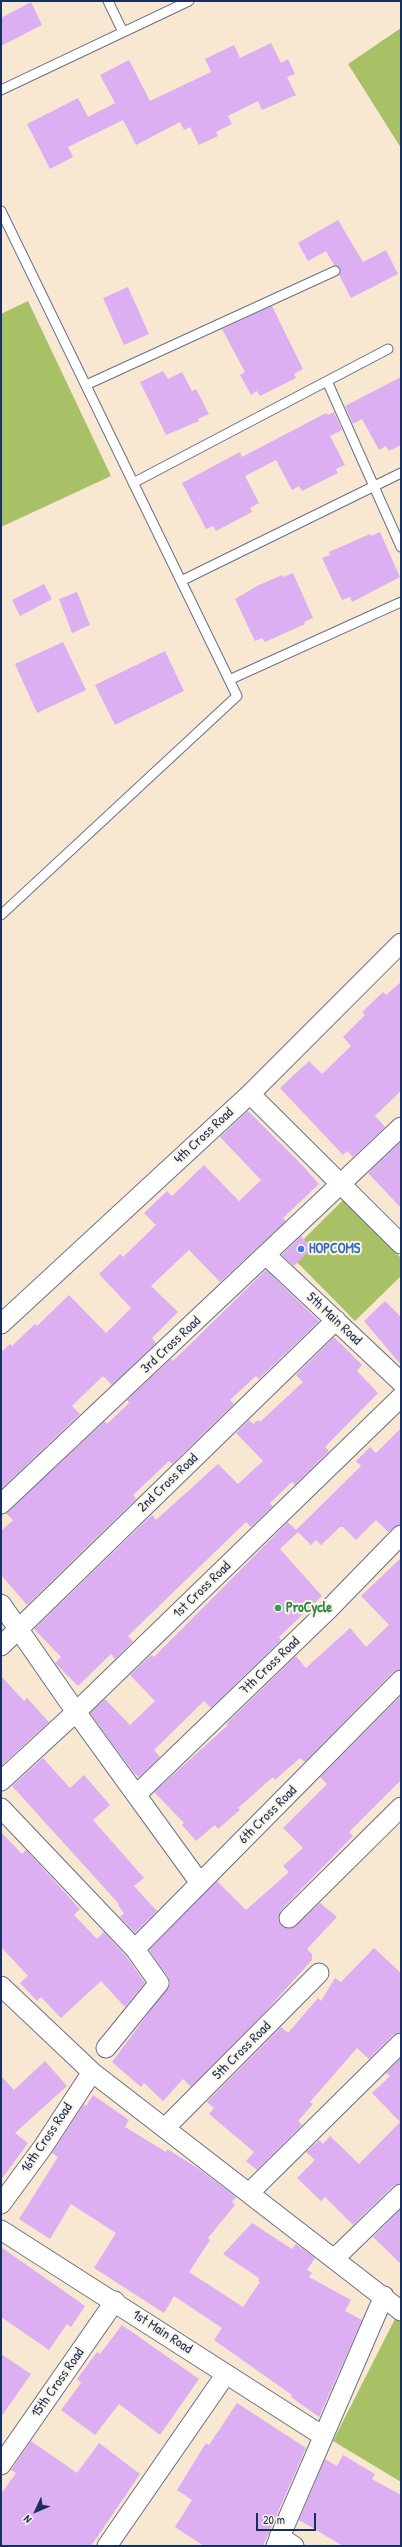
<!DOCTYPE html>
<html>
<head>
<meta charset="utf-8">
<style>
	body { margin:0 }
	#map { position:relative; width:402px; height:2547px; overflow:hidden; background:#f8e8d2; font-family:"Patrick Hand",sans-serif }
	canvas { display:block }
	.frame { position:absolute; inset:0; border:2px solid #1b2f5e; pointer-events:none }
	.north { position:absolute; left:16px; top:2491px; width:40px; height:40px; -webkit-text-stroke:3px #fcf5e5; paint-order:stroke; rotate:226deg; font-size:11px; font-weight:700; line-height:16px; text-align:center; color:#1b2f5e }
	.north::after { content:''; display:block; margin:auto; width:14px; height:18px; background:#1b2f5e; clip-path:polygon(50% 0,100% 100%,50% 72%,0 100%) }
	.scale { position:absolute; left:256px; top:2513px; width:60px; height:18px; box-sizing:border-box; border:2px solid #1b2f5e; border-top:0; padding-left:5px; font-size:12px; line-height:14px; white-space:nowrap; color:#1b2f5e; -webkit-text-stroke:3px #fcf5e5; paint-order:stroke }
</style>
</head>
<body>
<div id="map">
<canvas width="402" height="2547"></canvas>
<div class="frame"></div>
<div class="north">N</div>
<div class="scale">20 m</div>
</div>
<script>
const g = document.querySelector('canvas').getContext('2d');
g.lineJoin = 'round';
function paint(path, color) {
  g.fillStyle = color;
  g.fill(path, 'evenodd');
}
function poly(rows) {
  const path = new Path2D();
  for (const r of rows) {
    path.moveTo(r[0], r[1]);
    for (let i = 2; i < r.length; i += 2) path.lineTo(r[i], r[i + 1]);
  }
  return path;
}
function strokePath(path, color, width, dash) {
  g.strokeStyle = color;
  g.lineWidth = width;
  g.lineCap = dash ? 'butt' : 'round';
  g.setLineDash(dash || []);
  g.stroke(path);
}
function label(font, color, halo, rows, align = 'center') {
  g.font = font + ' "Patrick Hand",sans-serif';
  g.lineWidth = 4;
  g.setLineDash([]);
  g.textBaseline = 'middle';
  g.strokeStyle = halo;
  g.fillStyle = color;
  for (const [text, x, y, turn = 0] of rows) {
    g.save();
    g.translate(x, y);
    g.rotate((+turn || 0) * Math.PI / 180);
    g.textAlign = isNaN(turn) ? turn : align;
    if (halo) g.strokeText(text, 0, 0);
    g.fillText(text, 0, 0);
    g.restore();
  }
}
paint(poly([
	[401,28,401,148,348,64],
	[28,301,111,476,1,527,1,314],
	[343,1200,401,1258,401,1276,355,1321,289,1254],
	[397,2315,401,2319,401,2482,333,2441]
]), '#a9c166');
paint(poly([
	[31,2,42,25,1,46,1,18],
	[271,43,281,63,288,59,295,74,287,77,296,95,262,110,258,101,228,116,232,124,216,132,218,136,199,145,190,127,184,130,180,122,136,145,123,120,68,147,73,157,50,169,27,124,78,98,88,117,115,103,100,75,129,60,150,101,211,72,205,59,234,45,240,58],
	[338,220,363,262,386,250,398,274,351,298,339,275,340,268,334,265,326,251,308,261,298,243],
	[128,287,149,334,124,345,103,298],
	[272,306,303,369,294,374,296,378,260,396,257,391,251,395,240,375,245,372,222,329],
	[163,371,168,379,182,372,192,391,196,389,209,414,198,419,199,421,166,435,140,382],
	[401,377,401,445,389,451,386,446,379,450,362,419,353,424,345,406],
	[334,412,342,430,330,436,345,465,336,469,338,473,302,491,299,486,292,490,276,460,245,476,259,503,250,508,252,512,216,531,213,526,206,529,182,483,240,452,242,457,326,413,328,415],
	[380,532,400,577,352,602,350,597,342,600,322,558,330,555,329,552,370,534,371,536],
	[293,573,313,618,304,622,305,624,265,642,262,638,255,641,235,599,257,586,282,575,284,577],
	[44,584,52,599,20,616,12,600],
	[77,592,90,625,72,633,59,599],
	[63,642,86,690,37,713,15,664],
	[165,651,184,691,115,725,95,685],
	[401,982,401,1091,375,1116,385,1127,353,1157,347,1151,343,1155,280,1088,309,1061,322,1074,351,1046,343,1037,365,1015,362,1012,383,992,386,995],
	[248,1111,302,1165,319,1184,283,1218,286,1221,220,1282,189,1250,151,1286,178,1312,152,1338,156,1343,112,1385,103,1376,72,1406,80,1414,1,1489,1,1352,10,1344,12,1346,35,1324,37,1326,69,1295,106,1333,131,1308,99,1274,120,1254,123,1257,156,1225,144,1213,167,1191,172,1196,204,1165,239,1201,261,1180,220,1137],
	[400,1143,401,1144,401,1208,368,1173],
	[301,1236,312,1248,294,1266,282,1255],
	[266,1270,319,1321,259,1379,256,1376,230,1400,234,1404,172,1464,169,1461,133,1495,136,1499,27,1605,1,1575,1,1531,13,1520,6,1513,105,1421,107,1424,129,1403,127,1400,171,1359,173,1361],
	[385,1301,401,1317,401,1365,364,1321],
	[334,1337,362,1365,357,1371,378,1393,325,1447,329,1451,295,1485,292,1482,270,1503,273,1506,251,1527,246,1522,188,1578,128,1636,133,1641,115,1659,111,1654,78,1686,55,1663,61,1657,34,1629,152,1515,156,1520,218,1464,238,1484,263,1461,236,1433,249,1420,253,1424,258,1420,260,1422,303,1382,296,1375],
	[401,1428,401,1524,388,1532,376,1520,356,1540,343,1527,340,1527,321,1545,316,1540,311,1545,298,1532,280,1549,322,1596,279,1637,281,1640,211,1708,204,1701,154,1750,160,1757,139,1777,134,1773,90,1713,105,1699,130,1725,155,1701,130,1675,149,1657,152,1655,154,1657,288,1522,296,1530,361,1466,356,1461,370,1447,376,1453],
	[401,1558,401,1669,393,1672,305,1762,300,1758,275,1780,273,1777,238,1808,240,1810,218,1829,215,1825,196,1841,182,1825,184,1823,154,1792,228,1725,226,1724,296,1656,306,1668,350,1628,366,1647,389,1625,361,1596],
	[1,1676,24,1701,27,1698,49,1722,1,1766],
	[401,1696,401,1780,349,1832,353,1836,281,1910,278,1920,286,1928,292,1928,320,1903,337,1917,307,1949,312,1954,312,1960,264,2013,191,2087,183,2079,163,2101,144,2083,141,2087,112,2062,170,1984,168,1977,149,1950,217,1881,246,1910,289,1872,283,1866,303,1848,283,1828,327,1784,320,1777],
	[43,1758,70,1788,84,1775,110,1805,93,1820,144,1878,134,1886,157,1911,135,1933,120,1917,124,1913,118,1905,119,1904,12,1786],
	[1,1832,22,1854,26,1850,80,1909,74,1915,97,1939,104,1932,126,1956,145,1983,125,2007,101,1981,61,2018,41,1997,37,2001,20,1983,28,1976,1,1947],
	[374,1948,401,1973,401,2032,393,2035,369,2059,357,2048,310,2102,313,2104,298,2121,302,2125,257,2170,246,2161,254,2152,209,2114,214,2108,207,2102,281,2027,288,2033,318,1998,321,2001,335,1978,341,1982],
	[401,2058,401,2183,393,2186,353,2225,325,2197,321,2201,297,2178,315,2160,306,2152,319,2140,323,2144,330,2136,359,2164,400,2122,372,2093,390,2076,386,2073],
	[45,2061,67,2086,15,2133,28,2143,1,2180,1,2076,14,2090],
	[93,2095,129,2120,125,2127,166,2152,167,2149,199,2169,236,2197,232,2202,235,2205,208,2238,210,2240,189,2272,243,2307,260,2282,258,2281,259,2278,223,2254,252,2223,292,2249,296,2244,315,2258,307,2270,312,2273,309,2277,351,2300,345,2311,362,2320,319,2417,291,2397,292,2395,214,2340,222,2328,174,2296,164,2313,94,2268,116,2233,71,2204,50,2239,19,2219,58,2157,52,2153,84,2104,86,2106],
	[401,2209,401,2264,373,2237],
	[1,2247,85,2306,71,2327,67,2324,49,2350,1,2317],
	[122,2325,199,2379,160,2435,119,2404,95,2435,61,2410,81,2383,77,2379,97,2352,100,2354],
	[1,2354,31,2374,1,2417],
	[237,2403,306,2448,263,2546,204,2546,175,2527,192,2500,177,2490,206,2443,209,2445],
	[31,2441,77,2473,99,2443,140,2474,91,2546,1,2546,1,2494,16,2473,11,2470],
	[343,2455,375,2474,372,2479,401,2495,401,2546,343,2546,299,2520,325,2459,337,2466]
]), '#dbaff1');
const lane = poly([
	[108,1,123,32],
	[1,90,189,1],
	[1,211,237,696,1,915],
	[327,381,401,547],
	[86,385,335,271],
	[133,483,388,349],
	[181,581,401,473],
	[229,680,401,602]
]);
const street = poly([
	[250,1094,401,1244],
	[267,1256,401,1382],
	[1,1324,250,1094,401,943],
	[1,1504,401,1127],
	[1,1604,76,1712,200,1883],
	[1,1646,336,1320],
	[1,1781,76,1712,401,1397],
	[136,1795,329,1609,401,1535],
	[1,1808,135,1949,159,1983,106,2048],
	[289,1918,401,1807],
	[135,1949,401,1680],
	[1,1986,92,2072,401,2311],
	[165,2128,319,1973],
	[249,2193,401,2043],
	[1,2204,43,2147,92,2072],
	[1,2230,323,2436],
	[335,2258,401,2194],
	[1,2465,115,2301],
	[279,2537,294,2546],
	[107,2546,226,2374],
	[276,2546,384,2296]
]);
strokePath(lane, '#687087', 11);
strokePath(street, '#687087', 21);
strokePath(lane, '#fff', 9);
strokePath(street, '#fff', 19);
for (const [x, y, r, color] of [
	[301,1249,4,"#3f7fe0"],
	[278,1608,4,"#2e9e5b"]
]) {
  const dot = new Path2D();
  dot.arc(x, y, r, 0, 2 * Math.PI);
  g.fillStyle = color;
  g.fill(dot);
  strokePath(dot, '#fcf5e5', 1.5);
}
label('14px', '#1b2f5e', '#fcf5e5', [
	["4th Cross Road",204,1136,-43],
	["5th Main Road",334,1319,43],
	["3rd Cross Road",171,1345,-43],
	["2nd Cross Road",168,1483,-44],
	["1st Cross Road",202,1590,-44],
	["7th Cross Road",270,1666,-44],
	["6th Cross Road",268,1815,-45],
	["5th Cross Road",242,2051,-45],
	["16th Cross Road",47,2138,-56],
	["1st Main Road",162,2332,33],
	["15th Cross Road",58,2383,-55]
]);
label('bold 14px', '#366cbe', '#fcf5e5', [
	["HOPCOMS",309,1249]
], 'left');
label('bold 14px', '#27864d', '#fcf5e5', [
	["ProCycle",286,1608]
], 'left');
</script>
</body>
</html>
